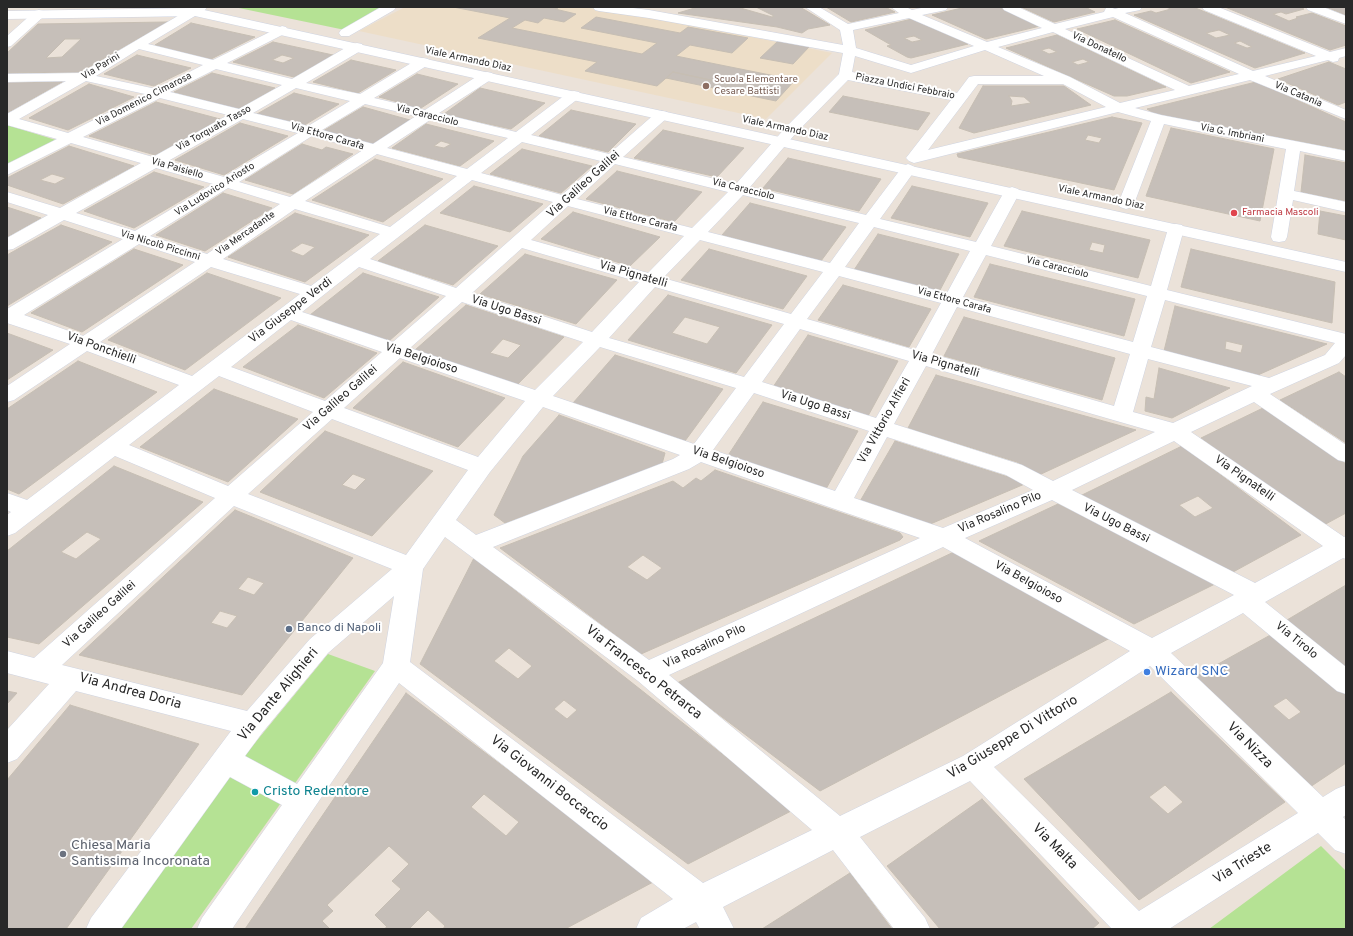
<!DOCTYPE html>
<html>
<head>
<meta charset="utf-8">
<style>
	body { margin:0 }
	#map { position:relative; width:1353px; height:936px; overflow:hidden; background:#ebe2d9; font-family:Overpass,sans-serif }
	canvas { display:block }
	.frame { position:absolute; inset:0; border:8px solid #282828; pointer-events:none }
</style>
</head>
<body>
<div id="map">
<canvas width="1353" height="936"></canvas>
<div class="frame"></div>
</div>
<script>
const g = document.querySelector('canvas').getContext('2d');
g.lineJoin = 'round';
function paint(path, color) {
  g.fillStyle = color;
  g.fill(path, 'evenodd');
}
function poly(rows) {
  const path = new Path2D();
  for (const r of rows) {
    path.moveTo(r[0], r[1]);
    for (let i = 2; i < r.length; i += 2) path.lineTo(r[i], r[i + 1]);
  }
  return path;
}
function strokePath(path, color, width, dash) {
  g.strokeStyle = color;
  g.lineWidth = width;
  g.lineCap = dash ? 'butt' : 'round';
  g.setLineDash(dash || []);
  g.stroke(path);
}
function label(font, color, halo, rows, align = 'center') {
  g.font = font + ' Overpass,sans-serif';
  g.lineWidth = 4;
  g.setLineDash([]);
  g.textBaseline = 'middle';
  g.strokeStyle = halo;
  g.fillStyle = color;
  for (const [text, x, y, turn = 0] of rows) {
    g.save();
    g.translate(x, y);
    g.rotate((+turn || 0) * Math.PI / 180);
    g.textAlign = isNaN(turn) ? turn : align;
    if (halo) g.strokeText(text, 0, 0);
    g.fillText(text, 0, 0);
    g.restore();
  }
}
paint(poly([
	[405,7,582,7,641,15,832,53,766,119,359,31]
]), '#eddec8');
paint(poly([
	[234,7,386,7,345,30],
	[7,125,56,140,7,165],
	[328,654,375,671,191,929,118,929,236,766],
	[1321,846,1346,871,1346,929,1209,929]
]), '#b5e294');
const building = poly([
	[453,7,558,8,555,9,576,14,564,22,544,18,538,23,525,20,512,28,642,54,657,43,581,28,596,17,680,33,688,27,748,38,732,53,690,45,676,56,795,80,776,101,723,90,729,84,673,72,657,86,585,71,597,62,478,38,510,18,453,7],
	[698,7,737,7,772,17,774,16,756,7,800,7,830,25,808,29,802,33,777,27,678,13,698,7],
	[826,7,885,7,895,12,851,22,826,7],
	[966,7,1000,7,1040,26,986,39,932,15,966,7],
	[1021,7,1047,8,1085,7,1095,12,1054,22,1021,7],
	[1166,7,1193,7,1305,53,1255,68,1134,15,1151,11,1156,13,1171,9,1166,7],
	[1219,30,1230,35,1216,38,1206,33,1219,30],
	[1240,41,1252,47,1247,48,1234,43,1240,41],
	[1225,7,1298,7,1304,9,1286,14,1281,12,1273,14,1289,21,1298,18,1296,17,1312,13,1346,26,1346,45,1330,50,1225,7],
	[1326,7,1346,7,1346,15,1326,7],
	[912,19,968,44,911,58,907,57,887,46,891,45,865,30,912,19],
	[914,36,922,40,912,42,904,38,914,36],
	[1115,20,1230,72,1191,83,1077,29,1115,20],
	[167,22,80,72,7,73,7,53,38,24,167,22],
	[65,39,81,39,62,57,46,58,65,39],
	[191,23,255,37,211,59,155,45,191,23],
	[1057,35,1166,87,1127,96,1114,96,1006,48,1057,35],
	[1049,48,1057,52,1049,54,1041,50,1049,48],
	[1083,59,1089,62,1078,65,1072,62,1083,59],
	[778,41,809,47,793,64,760,58,778,41],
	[273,42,333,55,294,77,233,62,273,42],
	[282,55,294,58,283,63,272,60,282,55],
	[137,55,191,68,154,86,104,74,137,55],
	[351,60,396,70,358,93,313,82,351,60],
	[1329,62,1346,69,1346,102,1338,105,1278,79,1329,62],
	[673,72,729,84,723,90,666,78,673,72],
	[212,73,275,88,238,109,174,92,212,73],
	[417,74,458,84,418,110,402,106,405,104,379,97,417,74],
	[62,82,7,113,7,83,62,82],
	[1256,82,1346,122,1346,150,1155,114,1147,109,1256,82],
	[89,84,134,97,68,130,29,118,89,84],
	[983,86,1064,86,1091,105,974,133,959,128,983,86],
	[1009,96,1024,97,1031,103,1011,106,1012,101,1009,96],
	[480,88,545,103,511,129,444,114,480,88],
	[294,93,339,104,303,126,257,114,294,93],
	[843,96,930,113,918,130,829,112,843,96],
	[156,102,220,119,155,155,89,136,156,102],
	[363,107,410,120,371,145,323,131,363,107],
	[571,110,636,124,608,152,539,136,571,110],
	[1112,117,1142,123,1114,190,958,157,957,154,1112,117],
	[1088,135,1102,138,1099,143,1085,140,1088,135],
	[240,123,288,136,224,175,175,160,240,123],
	[426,124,494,141,460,166,392,148,426,124],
	[441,141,451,144,444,148,434,146,441,141],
	[1171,128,1274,149,1260,221,1146,196,1171,128],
	[663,130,744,148,717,177,634,158,663,130],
	[302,144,322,150,326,147,353,154,293,194,245,180,302,144],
	[69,146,134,166,63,204,7,185,7,178,69,146],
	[52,174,66,178,55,184,40,180,52,174],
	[522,149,592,166,561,193,490,174,522,149],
	[1305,155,1346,163,1346,201,1301,192,1305,155],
	[788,158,881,179,859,211,763,188,788,158],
	[375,159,443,179,383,222,312,200,375,159],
	[617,171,702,192,674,222,586,199,617,171],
	[154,172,204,187,134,228,84,211,154,172],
	[474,186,543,204,510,232,440,213,474,186],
	[912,186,988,203,970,237,891,218,912,186],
	[223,193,272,208,205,251,156,235,223,193],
	[750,203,846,227,821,261,722,235,750,203],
	[7,207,41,218,7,237,7,207],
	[1022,211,1150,240,1138,278,1004,246,1022,211],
	[1092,242,1105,245,1103,253,1089,250,1092,242],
	[1320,211,1346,216,1346,240,1318,234,1320,211],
	[573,212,660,237,630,266,541,239,573,212],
	[295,213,369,235,305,282,228,257,295,213],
	[302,243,315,247,303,256,290,251,302,243],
	[61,225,112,242,7,306,7,255,61,225],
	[425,225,498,246,453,285,378,261,425,225],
	[878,234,959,254,939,292,854,270,878,234],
	[134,249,183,265,82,332,31,313,134,249],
	[709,249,807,276,783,309,681,280,709,249],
	[1191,249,1335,282,1332,323,1181,287,1191,249],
	[525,254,617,280,576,324,480,294,525,254],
	[990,264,1135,299,1124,336,974,297,990,264],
	[207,273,281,298,185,370,108,340,207,273],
	[363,273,439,297,389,341,310,315,363,273],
	[843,285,931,309,909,347,818,320,843,285],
	[668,295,772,325,736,373,628,340,668,295],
	[685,317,720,327,707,344,672,333,685,317],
	[466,305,564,337,517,385,415,350,466,305],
	[503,339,521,345,508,358,490,353,503,339],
	[1175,306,1327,344,1258,375,1164,351,1175,306],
	[1226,341,1243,345,1241,353,1225,349,1226,341],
	[964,317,1115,358,1102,400,944,356,964,317],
	[298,325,377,353,324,398,243,367,298,325],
	[7,333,53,350,7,380,7,333],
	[808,335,898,361,868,416,773,387,808,335],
	[615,355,723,389,685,441,573,403,615,355],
	[78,361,157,392,19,494,7,489,7,409,78,361],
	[403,362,505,398,458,447,353,408,403,362],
	[1159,368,1230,388,1172,418,1145,411,1146,397,1154,399,1159,368],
	[1339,372,1346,377,1346,443,1280,400,1339,372],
	[936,375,1136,430,1039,475,1017,462,908,428,936,375],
	[214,389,298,419,228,482,140,447,214,389],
	[763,402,858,431,826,489,727,457,763,402],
	[1263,408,1346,464,1346,513,1322,526,1201,438,1263,408],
	[559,415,665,453,662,464,505,523,494,515,523,456,559,415],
	[325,431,433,471,372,536,260,492,325,431],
	[353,474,366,479,355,490,342,485,353,474],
	[895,441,1027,483,928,525,859,503,895,441],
	[1182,446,1301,535,1233,572,1080,496,1182,446],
	[1198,496,1213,508,1195,517,1179,505,1198,496],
	[114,466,203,502,39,644,7,637,7,551,114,466],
	[87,532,101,539,76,559,61,552,87,532],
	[715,470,900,533,903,537,900,540,641,654,500,548,673,481,683,488,696,478,701,481,715,470],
	[643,555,662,568,647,580,627,567,643,555],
	[1058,504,1217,583,1134,624,979,541,1058,504],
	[235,510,353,558,242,695,79,655,235,510],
	[248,577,264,583,254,595,238,589,248,577],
	[220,611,237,616,227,628,211,623,220,611],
	[956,551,1112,637,820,791,677,683,956,551],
	[474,558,793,810,688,864,420,664,474,558],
	[509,648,532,666,518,679,494,661,509,648],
	[564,700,577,710,567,719,554,709,564,700],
	[1346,585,1346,668,1287,620,1346,585],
	[1274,633,1346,694,1346,763,1310,787,1193,678,1274,633],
	[1286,698,1301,712,1289,720,1273,706,1286,698],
	[7,691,17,693,7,704,7,691],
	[1171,692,1285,802,1139,900,1024,779,1171,692],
	[1165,785,1183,802,1168,814,1149,797,1165,785],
	[406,693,655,881,565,929,443,929,445,926,428,910,410,928,411,929,384,929,387,927,375,915,401,889,392,881,409,864,389,846,327,905,333,911,322,921,330,929,245,929,406,693],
	[484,794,519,822,506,836,471,807,484,794],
	[70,705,199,744,66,929,7,929,7,780,70,705],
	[982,799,1099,923,1092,929,940,929,887,866,982,799],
	[850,873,892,929,762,929,850,873]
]);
paint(building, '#c6bfb9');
strokePath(building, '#c6beb3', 1);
const street = poly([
	[193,7,207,7,205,10,148,44,213,60,282,26,286,27,288,30,286,33,227,63,292,79,352,44,357,43,362,44,363,47,362,50,306,83,360,94,418,59,423,58,428,59,430,62,428,65,374,98,425,110,482,73,487,72,492,73,494,76,492,79,439,113,516,132,569,92,574,91,579,92,581,95,579,98,531,135,609,154,657,112,662,111,667,112,669,115,667,118,623,157,736,184,786,127,839,74,843,53,649,18,599,11,595,10,593,7,625,7,649,10,843,45,840,30,805,7,819,7,848,24,899,13,891,7,906,7,912,10,926,7,948,7,946,10,922,15,987,42,1042,28,1004,10,1002,7,1018,7,1055,24,1104,12,1106,8,1110,7,1115,9,1122,7,1142,7,1140,10,1125,13,1253,71,1316,56,1204,10,1202,7,1218,7,1330,52,1346,48,1346,56,1339,58,1338,61,1333,62,1328,60,1265,76,1346,110,1346,119,1250,80,1135,108,1161,115,1346,151,1346,161,1300,151,1294,191,1346,202,1346,212,1293,200,1287,237,1285,241,1279,242,1273,241,1271,237,1286,149,1164,124,1134,204,1132,207,1126,209,1120,207,1118,204,1151,121,1118,112,914,163,909,161,906,158,951,100,848,80,796,133,750,187,866,215,903,166,908,164,913,166,916,169,880,219,976,242,1004,192,1006,189,1012,187,1018,189,1020,192,991,246,1151,286,1168,229,1170,225,1176,224,1182,225,1184,229,1167,290,1346,334,1346,355,1339,363,1270,394,1346,445,1346,462,1338,460,1254,402,1191,432,1344,537,1346,536,1346,559,1343,558,1265,602,1346,667,1346,694,1337,691,1243,613,1171,653,1323,797,1336,789,1346,785,1346,815,1343,817,1346,820,1346,854,1335,850,1318,833,1169,929,1112,929,970,781,860,837,925,918,930,929,894,929,833,850,723,907,734,929,700,929,696,922,683,929,636,929,641,918,673,899,399,683,232,929,197,929,202,918,282,805,230,777,121,929,86,929,91,918,231,731,76,691,17,759,7,763,7,730,49,684,7,673,7,651,34,658,215,498,115,456,15,533,7,536,7,515,11,512,7,510,7,493,27,500,179,385,87,351,14,400,7,402,7,386,70,344,7,323,7,309,123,239,64,220,13,249,7,250,7,238,48,215,7,202,7,192,60,208,141,163,71,143,7,175,7,164,57,139,7,125,7,114,66,81,7,82,7,74,81,73,193,7],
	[1113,17,1239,74,1189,86,1065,29,1113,17],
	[909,18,974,46,911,65,856,48,853,30,909,18],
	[1053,32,1175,90,1120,103,1070,77,998,47,1053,32],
	[139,49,203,65,156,89,96,76,139,49],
	[985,50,1044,76,974,76,969,77,957,93,852,72,855,56,911,73,985,50],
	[216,69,282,85,239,109,170,92,216,69],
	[86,81,145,94,68,133,19,119,86,81],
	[978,84,1063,84,1106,107,928,150,978,84],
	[296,88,350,101,308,126,253,113,296,88],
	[160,98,228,115,153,157,83,137,160,98],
	[365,104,416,116,373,144,322,130,365,104],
	[243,119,298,133,224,177,168,161,243,119],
	[430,120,508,138,467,169,387,148,430,120],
	[312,136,363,150,290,197,239,182,312,136],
	[522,142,601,161,562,195,481,173,522,142],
	[377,154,457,176,390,227,305,201,377,154],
	[615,164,728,192,692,228,577,199,615,164],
	[156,168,213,184,135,231,76,213,156,168],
	[472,180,553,202,456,288,370,259,472,180],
	[228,188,280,204,207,254,150,236,228,188],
	[743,195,859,223,830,263,708,232,743,195],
	[568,206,684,236,648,273,531,240,568,206],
	[295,209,380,234,311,286,223,259,295,209],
	[874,227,970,251,947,293,845,267,874,227],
	[700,240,823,272,791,314,663,278,700,240],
	[139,244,195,262,83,336,24,315,139,244],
	[522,248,639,282,592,332,472,293,522,248],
	[986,255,1147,296,1133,342,963,297,986,255],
	[211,267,300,294,192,376,100,342,211,267],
	[359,267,446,296,393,342,302,312,359,267],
	[839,276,941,303,915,350,807,319,839,276],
	[655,287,784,324,744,377,609,338,655,287],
	[1165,300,1335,343,1325,355,1269,378,1151,347,1165,300],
	[462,302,583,342,535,390,410,348,462,302],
	[957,307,1130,354,1114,406,932,354,957,307],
	[291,320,382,352,325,401,231,367,291,320],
	[800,329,909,361,876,418,762,382,800,329],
	[600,347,736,388,694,444,553,396,600,347],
	[400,358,525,401,478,457,344,408,400,358],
	[1148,359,1252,386,1173,423,1133,412,1148,359],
	[926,366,1155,432,1053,481,1022,465,894,424,926,366],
	[219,376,313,412,228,486,129,445,219,376],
	[754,393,869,431,835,491,713,450,754,393],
	[543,407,680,455,673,459,476,535,456,520,490,472,543,407],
	[332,419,468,470,406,555,248,494,332,419],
	[887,437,1006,475,1033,490,943,528,854,498,887,437],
	[1174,441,1323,546,1255,583,1072,490,1174,441],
	[701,462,832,508,920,538,649,660,493,547,689,469,701,462],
	[1052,500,1234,595,1152,638,965,538,1052,500],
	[234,506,392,569,310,639,247,711,62,665,234,506],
	[445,537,638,681,812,830,703,883,410,662,423,569,445,537],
	[943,547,1130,651,963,756,840,816,669,675,943,547],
	[394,596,383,663,297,784,245,756,262,733,328,653,394,596],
	[1150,666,1298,813,1139,911,994,767,1150,666],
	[381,7,396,7,394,10,349,36,341,36,339,33,341,30,381,7],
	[1306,7,1323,7,1346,16,1346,24,1308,10,1306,7],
	[39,10,43,11,45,14,43,17,11,46,7,47,7,36,35,11,39,10]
]);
const secondary = poly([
	[195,8,1346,262,1346,272,195,16,7,19,7,11,195,8]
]);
strokePath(street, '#ced3e1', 1);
strokePath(secondary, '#ced3e1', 1);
paint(street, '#fff');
paint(secondary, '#fff');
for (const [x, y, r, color] of [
	[706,86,4,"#8d6e63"],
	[1234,213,4,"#e0444e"],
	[289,629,4,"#5c6f8a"],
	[1147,672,4,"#3f7fe0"],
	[255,792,4,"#0f9aa8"],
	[63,854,4,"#6b7280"]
]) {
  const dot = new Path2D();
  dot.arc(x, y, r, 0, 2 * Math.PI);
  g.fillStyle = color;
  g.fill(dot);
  strokePath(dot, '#fff', 1.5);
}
label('10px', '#282828', '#fff', [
	["Via Donatello",1099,48,25],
	["Viale Armando Diaz",468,60,12],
	["Via Parini",101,67,-31],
	["Piazza Undici Febbraio",905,87,11],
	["Via Catania",1298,95,23],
	["Via Domenico Cimarosa",144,100,-27],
	["Via Caracciolo",427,116,14],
	["Via Torquato Tasso",214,129,-29],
	["Viale Armando Diaz",785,129,12],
	["Via G. Imbriani",1232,134,11],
	["Via Ettore Carafa",327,137,16],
	["Via Paisiello",177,169,16],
	["Via Ludovico Ariosto",215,190,-32],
	["Via Caracciolo",743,190,14],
	["Viale Armando Diaz",1101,198,12],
	["Via Ettore Carafa",640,220,14],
	["Via Mercadante",246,234,-35],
	["Via Nicolò Piccinni",160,246,17],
	["Via Caracciolo",1057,268,14],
	["Via Ettore Carafa",954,301,15]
]);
label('10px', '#785e54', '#fff', [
	["Scuola Elementare",714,80],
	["Cesare Battisti",714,92]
], 'left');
label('10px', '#be3a42', '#fff', [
	["Farmacia Mascoli",1242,213]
], 'left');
label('12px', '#282828', '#fff', [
	["Via Galileo Galilei",584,185,-42],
	["Via Pignatelli",633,275,16],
	["Via Giuseppe Verdi",291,311,-37],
	["Via Ugo Bassi",506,311,18],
	["Via Ponchielli",101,349,20],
	["Via Belgioioso",421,359,18],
	["Via Pignatelli",945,365,16],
	["Via Galileo Galilei",341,399,-41],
	["Via Ugo Bassi",815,406,18],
	["Via Vittorio Alfieri",885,421,-61],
	["Via Belgioioso",728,463,19],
	["Via Pignatelli",1244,479,35],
	["Via Rosalino Pilo",1000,513,-23],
	["Via Ugo Bassi",1116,524,27],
	["Via Belgioioso",1028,583,29],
	["Via Galileo Galilei",100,615,-42],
	["Via Tirolo",1296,641,39],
	["Via Rosalino Pilo",705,647,-25]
]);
label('12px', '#4e5e75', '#fff', [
	["Banco di Napoli",297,629]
], 'left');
label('14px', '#366cbe', '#fff', [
	["Wizard SNC",1155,672]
], 'left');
label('14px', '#282828', '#fff', [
	["Via Francesco Petrarca",643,673,38],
	["Via Andrea Doria",130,692,15],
	["Via Dante Alighieri",279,695,-50],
	["Via Giuseppe Di Vittorio",1013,738,-31],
	["Via Nizza",1249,746,45],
	["Via Giovanni Boccaccio",549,784,38],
	["Via Malta",1054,847,45],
	["Via Trieste",1243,864,-32]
]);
label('14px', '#0d838f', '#fff', [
	["Cristo Redentore",263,792]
], 'left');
label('14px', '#5b616d', '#fff', [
	["Chiesa Maria",71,846],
	["Santissima Incoronata",71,862]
], 'left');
</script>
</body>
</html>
